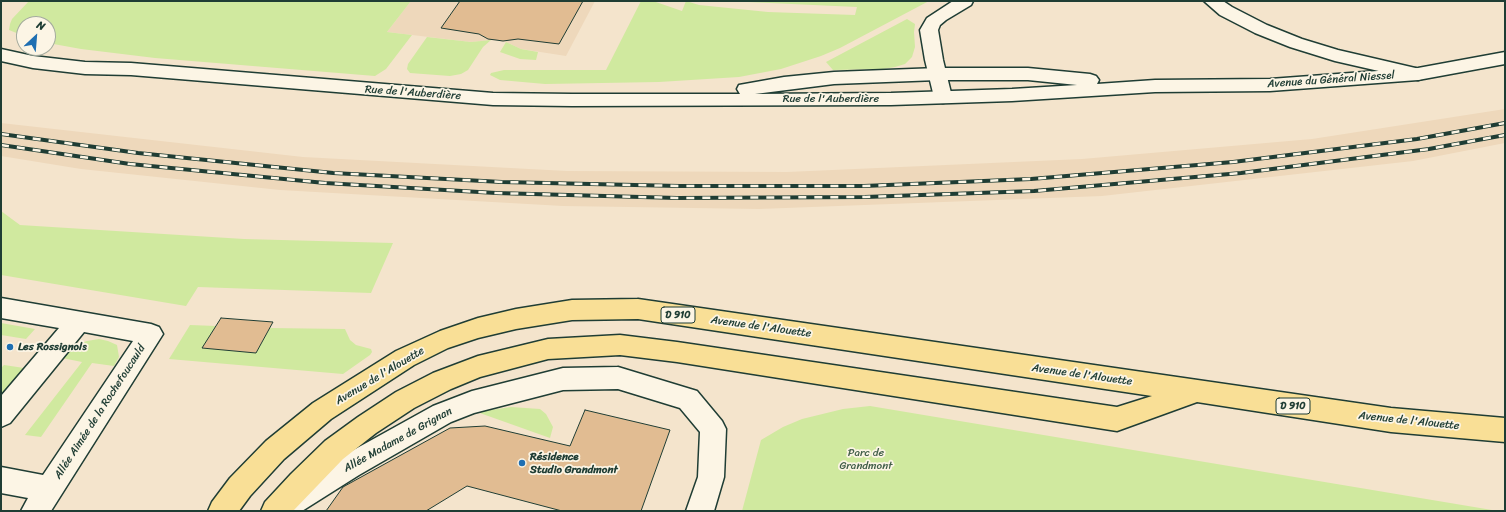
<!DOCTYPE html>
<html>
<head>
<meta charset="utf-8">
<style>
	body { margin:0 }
	#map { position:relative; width:1506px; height:512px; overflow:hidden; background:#f4e4cc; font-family:Sriracha,sans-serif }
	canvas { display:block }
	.frame { position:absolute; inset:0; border:2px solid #1f3d34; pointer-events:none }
	.north { position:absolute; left:16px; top:16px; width:40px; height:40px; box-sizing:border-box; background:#fcf5e5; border:1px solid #a4ab9e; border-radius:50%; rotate:26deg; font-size:11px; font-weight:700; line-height:16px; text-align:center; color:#1f3d34 }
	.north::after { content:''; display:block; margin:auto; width:14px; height:18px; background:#1f6fb2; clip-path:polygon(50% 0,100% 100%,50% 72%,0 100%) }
</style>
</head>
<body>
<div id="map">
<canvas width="1506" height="512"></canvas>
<div class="frame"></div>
<div class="north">N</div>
</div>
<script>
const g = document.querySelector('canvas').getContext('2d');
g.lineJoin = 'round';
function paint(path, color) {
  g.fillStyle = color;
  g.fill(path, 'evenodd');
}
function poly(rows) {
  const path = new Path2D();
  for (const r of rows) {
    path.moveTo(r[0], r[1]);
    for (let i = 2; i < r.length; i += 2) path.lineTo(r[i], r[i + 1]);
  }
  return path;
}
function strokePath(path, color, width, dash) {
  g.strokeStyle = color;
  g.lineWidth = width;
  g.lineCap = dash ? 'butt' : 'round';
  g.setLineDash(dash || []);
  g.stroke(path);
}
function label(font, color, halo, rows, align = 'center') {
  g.font = font + ' Sriracha,sans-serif';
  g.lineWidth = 3.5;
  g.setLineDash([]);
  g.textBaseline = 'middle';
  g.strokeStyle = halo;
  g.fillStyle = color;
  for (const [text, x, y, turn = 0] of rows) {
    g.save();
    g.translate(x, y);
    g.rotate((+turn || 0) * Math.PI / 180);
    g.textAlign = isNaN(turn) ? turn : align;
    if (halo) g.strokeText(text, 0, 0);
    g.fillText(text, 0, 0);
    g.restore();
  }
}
paint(poly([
	[411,1,595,1,566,56,521,49,506,42,491,40,471,42,387,32],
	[1505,109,1505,143,1413,161,1102,196,759,209,563,206,280,190,81,169,1,156,1,123,303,157,567,171,787,172,1082,159,1312,139]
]), '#eed8bb');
paint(poly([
	[29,1,411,1,387,32,412,35,386,69,375,76,155,58,81,49,48,43,48,24,24,24,24,36,9,30,10,24,12,19],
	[641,1,653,1,682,11,686,1,699,5,768,12,855,15,857,7,726,1,929,1,840,48,821,56,781,69,739,77,659,82,545,84,500,80,490,75,491,73,504,70,606,70],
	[907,19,915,24,914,32,915,47,912,57,905,64,895,67,883,69,833,70,826,62],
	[427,37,471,42,491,40,483,47,468,70,461,74,450,76,410,73,407,69,408,64],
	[506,42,521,49,538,52,536,60,520,59,500,52],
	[1,211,20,225,244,239,393,243,371,293,198,287,186,306,1,275],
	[1,323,35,329,26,339,1,335],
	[190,325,216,326,203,348,256,353,270,328,345,329,350,340,356,345,371,349,372,352,370,355,343,374,169,359],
	[99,339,108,341,117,345,119,357,114,366,92,363,41,437,25,435,82,362,62,358,78,344,87,341],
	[4,365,24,368,1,395,1,368],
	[870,406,1498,511,742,511,761,440,783,427,802,419,843,409],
	[511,407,540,409,546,414,553,427,550,438,477,412]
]), '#d0e99f');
const building = poly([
	[460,1,583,1,559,44,518,39,503,41,496,40,488,39,479,34,441,28,460,1],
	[221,318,273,322,256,353,202,348,221,318],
	[585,410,670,430,641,511,562,511,467,486,426,511,326,511,343,487,450,428,485,426,570,446,585,410]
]);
paint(building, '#e1bc92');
strokePath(building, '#1f3d34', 1);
const minor = poly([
	[953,1,973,1,971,5,946,20,940,25,938,30,943,60,952,97,950,101,943,103,936,101,934,97,925,60,920,30,927,18,953,1],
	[1204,1,1223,1,1232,7,1267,25,1302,39,1338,50,1424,70,1427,74,1424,78,1418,80,1335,61,1290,47,1255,33,1220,15,1204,1],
	[1,298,151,324,159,327,163,334,51,511,21,511,28,498,1,493,1,467,43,475,133,341,84,332,10,423,1,427,1,396,59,328,1,318,1,298],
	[618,367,697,391,722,421,726,429,724,477,714,511,686,511,698,477,700,432,680,408,618,389,563,390,474,413,451,422,359,475,302,511,263,511,267,502,341,457,433,406,472,391,563,368,618,367]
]);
const tertiary = poly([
	[1,49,33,56,85,62,131,63,493,93,572,94,740,94,737,89,739,85,784,77,834,72,938,68,1028,68,1090,74,1096,76,1099,80,1097,84,1155,80,1270,79,1418,68,1505,52,1505,64,1418,80,1270,91,1155,92,1012,101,891,105,572,106,493,105,131,75,85,74,33,68,1,61,1,49],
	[938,80,1028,80,1077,85,1012,89,891,93,755,94,834,84,938,80]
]);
const primary = poly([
	[638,299,1391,408,1505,418,1505,442,1391,432,1197,402,1117,431,677,362,620,355,548,359,480,377,451,389,414,408,376,433,343,459,293,511,261,511,265,502,291,474,325,441,358,417,396,392,433,373,478,356,548,339,620,335,677,342,1117,407,1152,396,638,319,572,320,516,329,478,338,448,348,414,365,331,419,284,459,250,496,239,511,208,511,212,502,230,478,266,441,313,403,396,351,440,331,478,318,516,309,572,300,638,299]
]);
strokePath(minor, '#1f3d34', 3);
strokePath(tertiary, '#1f3d34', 3);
strokePath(primary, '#1f3d34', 3);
paint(minor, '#fcf5e5');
paint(tertiary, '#fcf5e5');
paint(primary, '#f9df96');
const rail = poly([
	[1,134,138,153,333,173,502,182,679,186,864,186,1031,179,1233,162,1417,139,1505,123],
	[1,145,130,164,325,183,496,193,677,198,865,197,1034,191,1241,173,1429,149,1505,135]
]);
strokePath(rail, '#1f3d34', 4);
strokePath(rail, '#fcf5e5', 2.5, [8]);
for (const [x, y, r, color] of [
	[10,347,4,"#1f6fb2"],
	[522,463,4,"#1f6fb2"]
]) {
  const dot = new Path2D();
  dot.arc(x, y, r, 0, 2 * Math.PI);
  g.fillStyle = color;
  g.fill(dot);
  strokePath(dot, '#fcf5e5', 1.5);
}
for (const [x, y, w] of [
	[678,315,34],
	[1293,406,34]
]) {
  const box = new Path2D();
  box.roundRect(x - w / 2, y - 8, w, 16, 3);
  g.fillStyle = '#fcf5e5';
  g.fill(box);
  strokePath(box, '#1f3d34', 1);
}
label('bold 10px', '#1f3d34', null, [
	["D 910",678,315],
	["D 910",1293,406]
]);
label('11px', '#1f3d34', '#fcf5e5', [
	["Avenue du Général Niessel",1331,80,-4],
	["Rue de l'Auberdière",413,93,4],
	["Rue de l'Auberdière",831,99],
	["Avenue de l'Alouette",761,327,8],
	["Avenue de l'Alouette",1082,375,8],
	["Avenue de l'Alouette",380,376,-31],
	["Allée Aimée de la Rochefoucauld",100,412,-57],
	["Avenue de l'Alouette",1409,421,6],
	["Allée Madame de Grignan",398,440,-29]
]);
label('bold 11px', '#1f3d34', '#fcf5e5', [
	["Les Rossignols",18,347],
	["Résidence",530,457],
	["Studio Grandmont",530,470]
], 'left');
label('11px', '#425f49', '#fcf5e5', [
	["Parc de",866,453],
	["Grandmont",866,466]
]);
</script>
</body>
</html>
